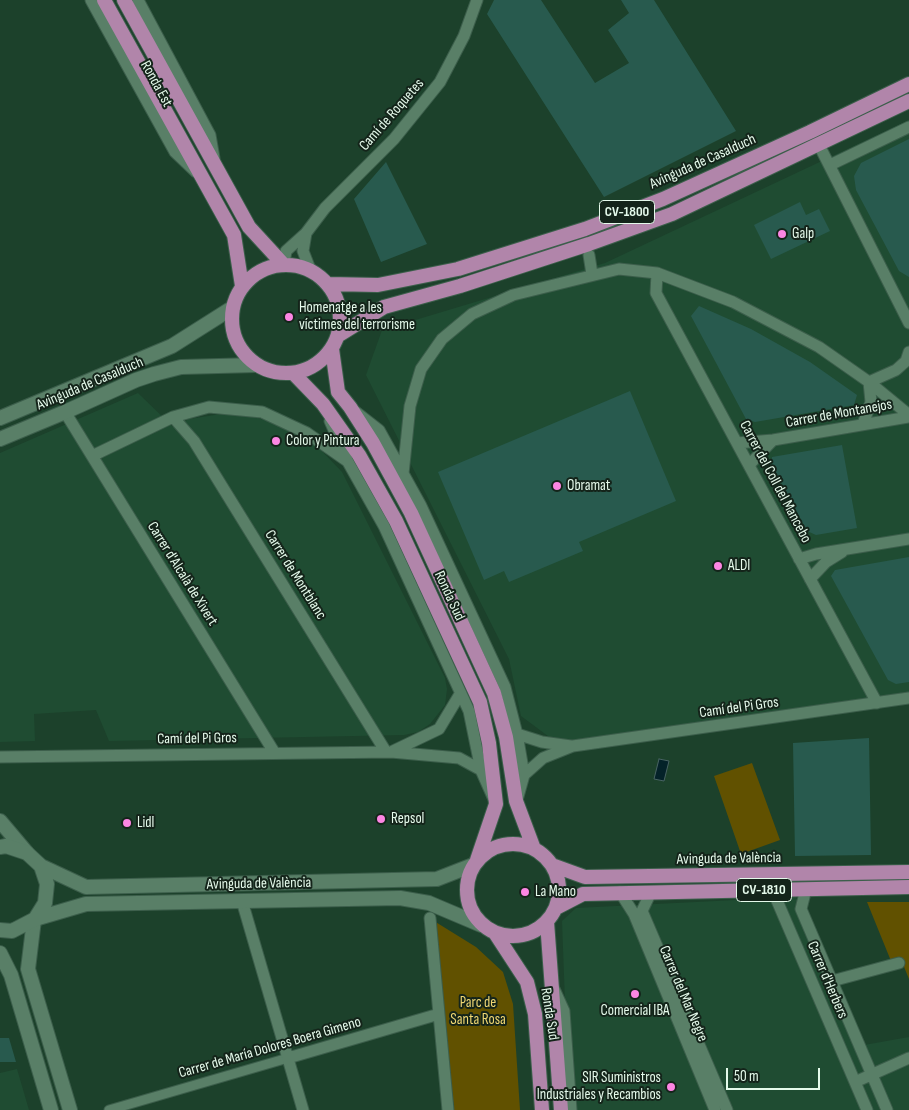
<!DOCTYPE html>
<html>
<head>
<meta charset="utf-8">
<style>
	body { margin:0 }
	#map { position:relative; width:909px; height:1110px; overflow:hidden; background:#1c412b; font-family:"Sofia Sans Condensed",sans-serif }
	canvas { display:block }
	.scale { position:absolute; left:726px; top:1068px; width:94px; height:22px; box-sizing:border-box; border:2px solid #e5faeb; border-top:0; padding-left:6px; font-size:15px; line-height:18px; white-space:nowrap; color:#e5faeb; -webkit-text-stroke:4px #14241a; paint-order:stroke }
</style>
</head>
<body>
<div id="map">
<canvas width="909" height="1110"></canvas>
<div class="scale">50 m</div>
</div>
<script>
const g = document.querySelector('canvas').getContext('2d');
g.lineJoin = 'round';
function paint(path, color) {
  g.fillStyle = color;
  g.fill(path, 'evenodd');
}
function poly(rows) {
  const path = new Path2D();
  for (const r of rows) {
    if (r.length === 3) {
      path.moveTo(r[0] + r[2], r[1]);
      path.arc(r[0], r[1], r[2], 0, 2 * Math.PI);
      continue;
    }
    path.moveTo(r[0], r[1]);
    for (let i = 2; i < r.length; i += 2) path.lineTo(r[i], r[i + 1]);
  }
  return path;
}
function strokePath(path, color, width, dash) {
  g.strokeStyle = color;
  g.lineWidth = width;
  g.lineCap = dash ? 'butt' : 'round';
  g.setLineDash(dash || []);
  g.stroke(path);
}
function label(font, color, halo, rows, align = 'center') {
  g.font = font + ' "Sofia Sans Condensed",sans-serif';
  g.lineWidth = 4;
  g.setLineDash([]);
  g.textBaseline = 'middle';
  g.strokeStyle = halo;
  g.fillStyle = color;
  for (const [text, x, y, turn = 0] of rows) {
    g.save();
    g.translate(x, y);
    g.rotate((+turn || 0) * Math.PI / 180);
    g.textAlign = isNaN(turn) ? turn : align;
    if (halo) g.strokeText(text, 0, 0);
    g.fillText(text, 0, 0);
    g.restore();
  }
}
paint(poly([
	[909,120,909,699,556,742,521,716,509,659,366,375,382,330,605,263],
	[138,393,173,427,189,419,228,413,245,414,274,423,298,434,320,449,342,472,445,678,447,689,445,705,430,724,418,732,404,735,109,741,96,710,34,714,35,741,0,742,0,453],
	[796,897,864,1045,909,1037,909,1110,569,1110,562,921,576,908],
	[17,1069,29,1110,0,1110,0,1073]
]), '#1f4c32');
paint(poly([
	[752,763,780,840,741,854,714,776],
	[867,902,909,902,909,979,900,957,891,961],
	[434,921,476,947,503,972,513,1004,520,1110,454,1110]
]), '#615100');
const water = poly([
	[659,759,669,761,664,781,654,779,659,759]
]);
paint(water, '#042229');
strokePath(water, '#486363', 1);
paint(poly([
	[494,0,541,0,595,83,629,63,608,30,629,13,621,0,654,0,736,131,604,197,487,14],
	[909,139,909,277,899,271,856,190,854,176,861,163],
	[386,162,427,244,381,262,354,199],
	[800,202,806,215,819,209,830,231,771,259,754,225],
	[699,306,751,329,810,362,857,395,854,405,755,422,746,419,691,316],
	[630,391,676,501,579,542,583,551,509,582,504,571,484,580,438,472],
	[842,445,857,528,816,535,807,531,771,464,772,457],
	[909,557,909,682,896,684,888,680,831,576,835,570],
	[869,738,871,855,795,856,793,743],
	[0,1038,9,1038,16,1062,0,1062]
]), '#285a4e');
const pedestrian = poly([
	[109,1110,288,1058]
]);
const minor = poly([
	[91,0,175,152,196,172],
	[138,0,210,135,214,158],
	[819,145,909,323],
	[830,165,909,127],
	[306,233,303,251,310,269],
	[589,255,592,274],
	[284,264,286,251,306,233,325,208,394,139,440,82,464,36,477,0],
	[657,273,656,293,877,703],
	[65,412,274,752],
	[356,412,379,430,421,506,505,687,517,734,524,775,517,800],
	[173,417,194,441,386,752],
	[330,421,348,462,384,526,469,711,481,770,493,797],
	[863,424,871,402,869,382,896,370,906,361,909,352],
	[737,443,773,440,909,417],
	[92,456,173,417,209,407,262,412,307,433,347,461],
	[749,465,773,440],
	[403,474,410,406,421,369,442,339,472,314,513,295,619,269,657,273,733,302,819,347,869,382,909,415],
	[799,559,816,554,909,539],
	[810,579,826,562,842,552],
	[517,734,542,742,571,746],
	[393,751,439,729,460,694],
	[0,757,391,752,459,758,481,770],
	[524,775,543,758,573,746,909,698],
	[772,889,867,1110],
	[806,889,801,909,887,1110],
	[620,892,634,914,715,1110],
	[651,892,642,911,727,1110],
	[242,901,303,1110],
	[430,918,448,1110],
	[832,981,899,963],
	[554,989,564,1011,571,1110],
	[288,1058,439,1014],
	[855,1082,909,1058]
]);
const tertiary = poly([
	[0,821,27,853],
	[34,920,28,969,70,1110],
	[0,953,11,975,51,1110]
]);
const secondary = poly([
	[0,418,172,346,232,308],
	[0,439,65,412,136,380,154,374,181,367,256,365],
	[0,847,6,846,27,853,41,866,47,884,45,903,35,919,12,931,0,930],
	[41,866,86,887,437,879,473,865],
	[35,919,86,904,400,898,429,903,481,925]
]);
const primary = poly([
	[104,0,234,235,242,286],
	[124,0,249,227,283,264],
	[286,319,54],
	[328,284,378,285,458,269,585,229,663,199,810,132,909,84],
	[339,335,384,307,460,286,589,244,672,214,909,101],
	[332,349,338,392,350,407,373,443,411,513,494,693,506,737,516,801,534,849],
	[294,374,323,404,359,455,396,521,480,702,489,743,496,804,477,860],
	[513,890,46],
	[552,865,585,877,909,872],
	[556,908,583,894,909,887],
	[547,922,561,1110],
	[495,933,527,982,535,1014,542,1110]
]);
strokePath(pedestrian, '#3c5e4b', 11);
strokePath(minor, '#3c5e4b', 13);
strokePath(tertiary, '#3c5e4b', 16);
strokePath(secondary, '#3c5e4b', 16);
strokePath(primary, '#3c5e4b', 16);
strokePath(pedestrian, '#597f67', 9);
strokePath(minor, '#597f67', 11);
strokePath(tertiary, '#597f67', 14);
strokePath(secondary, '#597f67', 14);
strokePath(primary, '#b185aa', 14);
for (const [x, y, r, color] of [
	[782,234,5,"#fc86e3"],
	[289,317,5,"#fc86e3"],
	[276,441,5,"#fc86e3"],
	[557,486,5,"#fc86e3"],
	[718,566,5,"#fc86e3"],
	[381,819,5,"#fc86e3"],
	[127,823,5,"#fc86e3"],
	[525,892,5,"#fc86e3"],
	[635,994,5,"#fc86e3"],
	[671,1087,5,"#fc86e3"]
]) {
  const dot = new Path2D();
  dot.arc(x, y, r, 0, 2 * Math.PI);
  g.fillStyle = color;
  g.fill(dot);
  strokePath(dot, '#14241a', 2);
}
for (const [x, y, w] of [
	[627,212,55],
	[764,890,55]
]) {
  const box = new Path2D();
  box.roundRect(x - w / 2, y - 11.5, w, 23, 4);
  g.fillStyle = '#14241a';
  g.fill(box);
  strokePath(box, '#e5faeb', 1);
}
label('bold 14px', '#e5faeb', null, [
	["CV-1800",627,212],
	["CV-1810",764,890]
]);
label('15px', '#e5faeb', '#14241a', [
	["Ronda Est",156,84,61],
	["Camí de Roquetes",392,115,-49],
	["Avinguda de Casalduch",703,162,-24],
	["Avinguda de Casalduch",90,384,-23],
	["Carrer de Montanejos",839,414,-10],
	["Carrer del Coll del Mancebo",775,482,62],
	["Carrer d'Alcalà de Xivert",182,574,58],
	["Carrer de Montblanc",295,575,58],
	["Ronda Sud",449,596,65],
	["Camí del Pi Gros",739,708,-8],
	["Camí del Pi Gros",197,739,-1],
	["Avinguda de València",729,859,-1],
	["Avinguda de València",259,884,-1],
	["Carrer d'Herbers",827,980,67],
	["Carrer del Mar Negre",683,994,67],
	["Ronda Sud",549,1014,81],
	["Carrer de María Dolores Boera Gimeno",270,1048,-16]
]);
label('15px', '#e5faeb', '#14241a', [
	["Galp",792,234],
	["Homenatge a les",299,308],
	["víctimes del terrorisme",299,325],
	["Color y Pintura",286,441],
	["Obramat",567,486],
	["ALDI",728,566],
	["Repsol",391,819],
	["Lidl",137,823],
	["La Mano",535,892],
	["Comercial IBA",635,1011,"center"],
	["SIR Suministros",661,1078,"right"],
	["Industriales y Recambios",661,1095,"right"]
], 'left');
label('15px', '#f0d773', '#14241a', [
	["Parc de",478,1003],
	["Santa Rosa",478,1020]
]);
</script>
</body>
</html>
